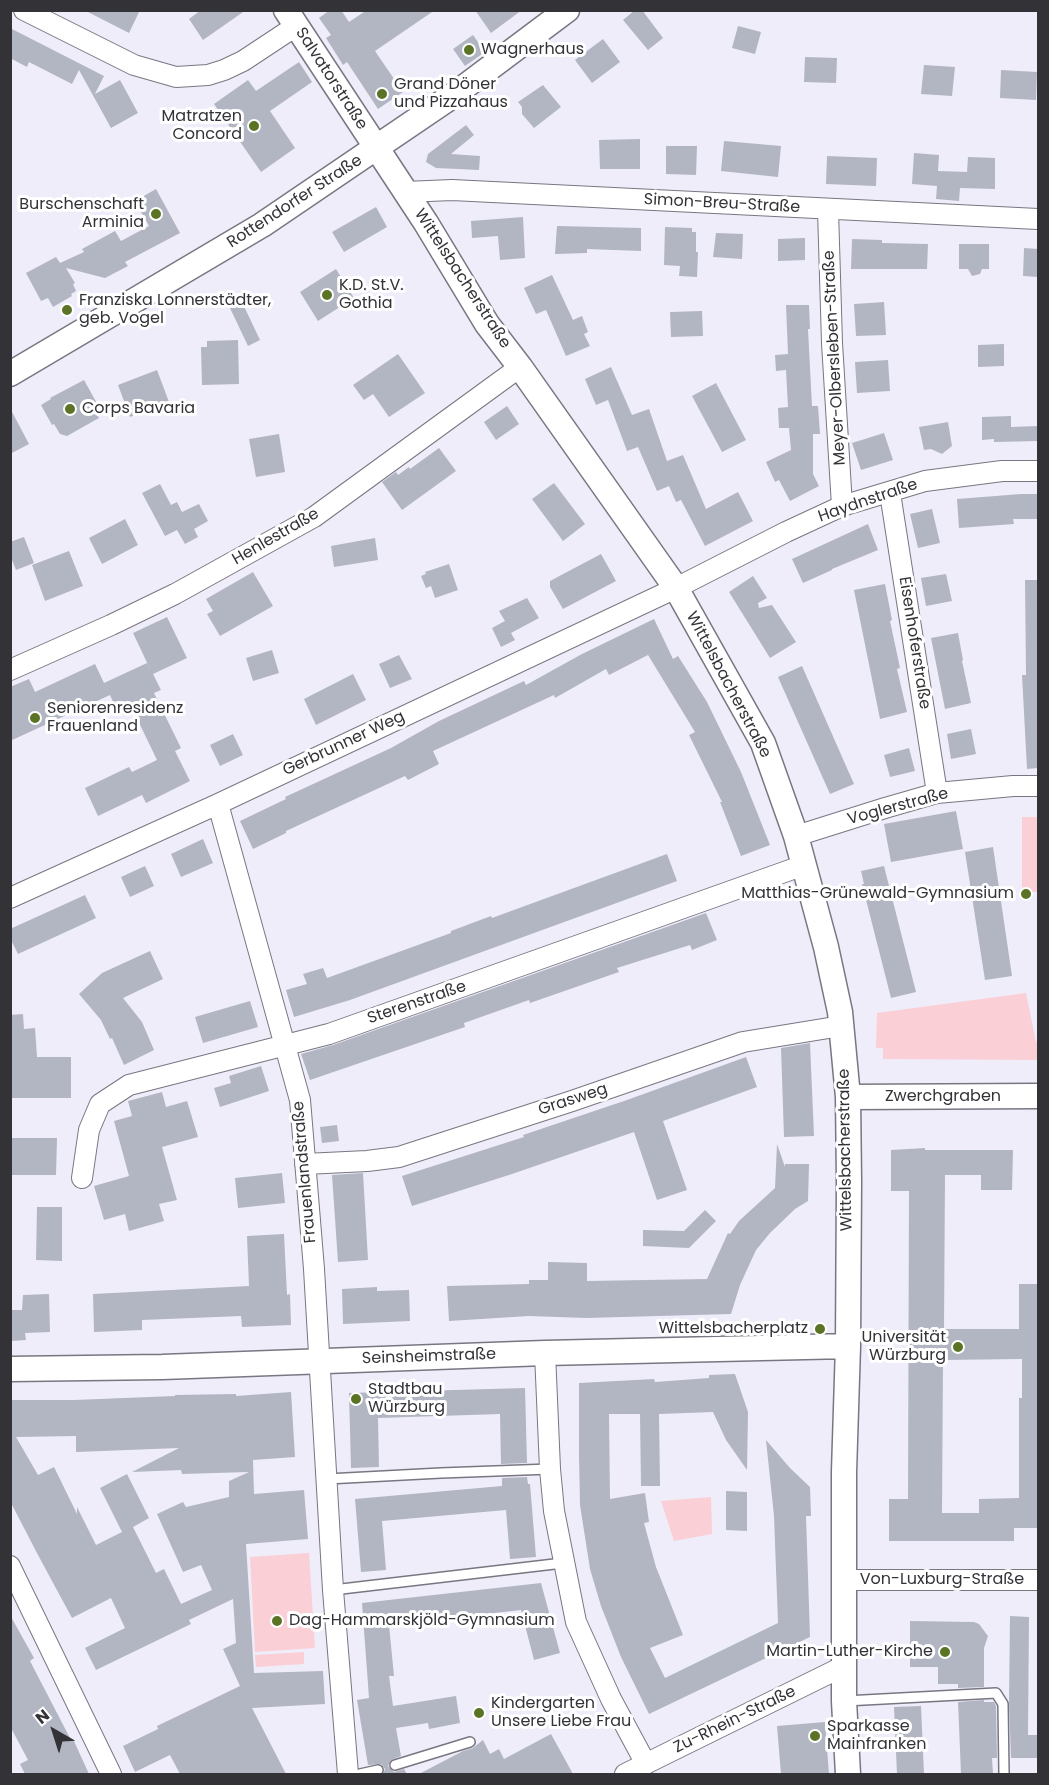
<!DOCTYPE html>
<html>
<head>
<meta charset="utf-8">
<style>
	body { margin:0 }
	#map { position:relative; width:1049px; height:1785px; overflow:hidden; background:#f0edfa; font-family:Poppins,sans-serif }
	canvas { display:block }
	.frame { position:absolute; inset:0; border:12px solid #333237; pointer-events:none }
	.north { position:absolute; left:24px; top:1701px; width:60px; height:60px; -webkit-text-stroke:4px #fff; paint-order:stroke; rotate:321deg; font-size:16px; font-weight:700; line-height:24px; text-align:center; color:#333237 }
	.north::after { content:''; display:block; margin:auto; width:21px; height:27px; background:#333237; clip-path:polygon(50% 0,100% 100%,50% 72%,0 100%) }
</style>
</head>
<body>
<div id="map">
<canvas width="1049" height="1785"></canvas>
<div class="frame"></div>
<div class="north">N</div>
</div>
<script>
const g = document.querySelector('canvas').getContext('2d');
g.lineJoin = 'round';
function paint(path, color) {
  g.fillStyle = color;
  g.fill(path, 'evenodd');
}
function poly(rows) {
  const path = new Path2D();
  for (const r of rows) {
    path.moveTo(r[0], r[1]);
    for (let i = 2; i < r.length; i += 2) path.lineTo(r[i], r[i + 1]);
  }
  return path;
}
function strokePath(path, color, width, dash) {
  g.strokeStyle = color;
  g.lineWidth = width;
  g.lineCap = dash ? 'butt' : 'round';
  g.setLineDash(dash || []);
  g.stroke(path);
}
function label(font, color, halo, rows, align = 'center') {
  g.font = font + ' Poppins,sans-serif';
  g.lineWidth = 6;
  g.setLineDash([]);
  g.textBaseline = 'middle';
  g.strokeStyle = halo;
  g.fillStyle = color;
  for (const [text, x, y, turn = 0] of rows) {
    g.save();
    g.translate(x, y);
    g.rotate((+turn || 0) * Math.PI / 180);
    g.textAlign = isNaN(turn) ? turn : align;
    if (halo) g.strokeText(text, 0, 0);
    g.fillText(text, 0, 0);
    g.restore();
  }
}
paint(poly([
	[1022,817,1038,817,1038,892,1022,892],
	[1026,993,1036,1042,1038,1042,1038,1060,883,1059,883,1048,876,1048,877,1013],
	[711,1497,712,1534,674,1541,661,1501],
	[309,1553,315,1648,255,1652,250,1557],
	[304,1652,304,1664,256,1667,255,1655]
]), '#facfd6');
paint(poly([
	[84,10,140,10,129,33],
	[201,10,246,10,203,40,189,19],
	[330,10,341,10,349,22,367,10,435,10,375,51,403,92,378,109,347,62,343,65,326,38,331,35,319,18],
	[475,10,522,10,491,33],
	[635,10,642,10,663,38,648,50,623,20],
	[738,26,761,32,755,54,732,48],
	[10,28,104,76,95,94,120,80,138,113,111,128,79,70,72,84,29,62,27,67,10,58],
	[473,35,485,52,465,66,453,49],
	[603,39,620,62,592,83,575,60],
	[805,57,837,58,836,83,804,82],
	[299,62,312,82,270,111,295,148,261,172,214,104,248,80,256,91],
	[924,65,955,67,952,96,921,94],
	[1001,70,1037,72,1036,100,1000,98],
	[543,85,561,107,534,128,522,114,522,107,518,102],
	[466,125,474,135,451,154,480,156,479,170,436,168,426,162,428,154],
	[640,139,640,169,600,169,599,140],
	[724,141,781,146,778,177,721,171],
	[666,146,697,146,696,175,666,174],
	[914,153,939,155,938,171,967,172,968,157,995,158,995,189,960,188,959,201,936,199,937,186,912,184],
	[827,156,877,158,876,186,826,184],
	[156,189,180,233,125,262,128,266,105,278,66,268,75,283,73,284,76,291,71,294,72,296,53,307,48,298,41,301,26,273,56,257,60,263,84,252,82,249,115,231,121,241,149,226,135,201],
	[376,207,387,227,344,252,332,232],
	[523,217,525,258,500,260,498,236,472,238,471,221],
	[557,226,641,228,641,251,587,249,587,253,555,254],
	[665,227,692,228,692,232,696,232,696,252,698,252,697,277,679,276,680,266,664,265],
	[716,233,743,234,742,259,713,257],
	[805,238,805,260,778,261,778,239],
	[852,239,882,240,882,243,928,244,927,269,851,269],
	[959,244,989,244,989,269,982,269,980,274,972,276,968,269,959,269],
	[1024,248,1038,249,1038,277,1023,276],
	[336,269,354,298,318,321,300,292],
	[552,275,573,320,582,316,588,332,584,334,590,346,566,356,546,310,536,314,524,288],
	[241,300,260,340,248,346,229,306],
	[884,302,886,335,856,336,854,304],
	[786,305,809,305,810,329,808,329,812,406,818,406,820,434,813,434,813,474,819,486,790,501,779,480,775,482,766,462,791,450,789,428,779,428,778,408,788,407,786,370,776,371,775,355,788,354],
	[702,311,703,336,671,337,670,312],
	[238,340,239,384,202,385,201,347,207,347,207,341],
	[1004,344,1004,366,978,367,978,345],
	[398,354,425,393,389,417,373,394,364,400,353,385],
	[888,360,890,391,857,393,855,362],
	[611,367,632,415,649,409,667,461,683,455,706,509,738,492,753,521,705,546,681,500,676,502,669,486,657,491,638,447,627,451,608,400,596,405,585,379],
	[157,370,169,402,130,417,118,385],
	[84,380,99,407,94,410,99,418,67,436,60,434,54,424,52,425,41,405,51,399,50,398],
	[716,383,746,440,722,452,692,396],
	[507,406,519,424,496,440,484,422],
	[10,408,29,444,10,454],
	[1011,416,1011,427,1038,426,1038,441,994,442,994,439,982,440,982,417],
	[948,422,952,446,942,454,931,449,924,450,919,427],
	[884,433,893,460,861,470,852,443],
	[279,434,285,472,256,477,249,439],
	[439,448,456,471,402,510,382,482,396,472,398,475,409,467,410,469],
	[554,483,585,524,563,541,532,499],
	[160,484,171,505,177,502,182,512,199,504,208,521,194,529,198,537,185,544,177,530,165,536,142,493],
	[1021,494,1038,494,1038,519,1013,519,1014,524,959,528,957,499],
	[932,509,940,543,918,548,910,514],
	[125,519,138,545,102,564,89,538],
	[868,524,878,550,832,569,832,570,803,583,792,559],
	[24,537,34,563,16,570,10,555,10,542],
	[375,538,378,560,334,567,331,546],
	[69,551,83,586,45,601,32,565],
	[601,554,616,581,563,609,550,587,550,581],
	[449,564,458,590,435,598,431,586,426,588,421,576,426,574,425,572],
	[253,572,273,606,220,636,207,614,213,611,206,599],
	[946,574,952,601,926,606,921,578],
	[753,576,767,598,758,603,759,608,772,605,796,642,770,658,729,592],
	[1025,580,1038,580,1038,768,1027,769,1022,675,1026,675],
	[885,584,892,620,890,621,900,668,897,669,907,712,880,719,854,590],
	[527,598,539,618,511,633,515,640,501,647,492,628,505,621,499,611],
	[167,617,187,658,153,674,161,690,154,693,181,748,175,751,190,781,146,803,142,795,98,816,85,788,129,767,132,772,157,760,130,704,116,709,110,695,10,741,10,687,29,679,35,692,95,664,104,683,147,663,151,671,133,633],
	[654,619,673,659,678,656,707,702,741,772,770,845,741,856,720,802,722,802,689,735,695,732,648,655,609,675,606,669,555,698,554,695,433,751,439,764,408,780,405,776,286,831,286,833,253,849,240,821,286,799,285,797,391,748,439,721,524,681,526,685,582,654],
	[958,633,963,660,962,661,971,703,945,709,931,638],
	[272,650,279,673,253,681,246,658],
	[399,655,412,679,390,688,379,664],
	[802,666,854,784,830,794,778,677],
	[353,674,366,700,316,725,304,699],
	[971,729,976,754,951,759,947,734],
	[233,734,243,755,220,766,210,745],
	[909,748,915,771,890,777,884,755],
	[956,811,963,849,891,862,884,824],
	[203,839,213,863,181,877,171,854],
	[993,847,1012,976,985,980,965,852],
	[667,854,677,881,350,1000,294,1017,286,990,307,984,303,974,323,968,327,978,451,933,451,931,491,916,492,918],
	[145,866,154,886,130,897,121,877],
	[884,866,916,992,891,998,862,884,864,884,861,871],
	[85,895,96,918,18,954,10,938,10,929],
	[706,913,717,940,692,950,690,945,617,968,619,972,530,1003,529,1000,464,1023,465,1027,310,1080,301,1054,333,1045],
	[150,951,163,979,123,998,142,1022,154,1050,124,1065,112,1038,110,1039,101,1020,79,994,102,973],
	[250,1001,258,1027,203,1043,195,1017],
	[23,1014,24,1029,35,1028,37,1057,71,1057,71,1098,10,1098,10,1015],
	[810,1043,814,1136,784,1137,781,1048],
	[746,1057,757,1087,663,1121,687,1190,657,1200,634,1132,512,1174,412,1206,402,1176,524,1137,523,1135,627,1100],
	[261,1066,269,1091,220,1107,214,1088,231,1083,229,1076],
	[162,1092,166,1107,187,1101,198,1137,162,1147,177,1200,159,1204,164,1221,129,1231,125,1214,104,1220,94,1186,129,1176,114,1121,132,1116,128,1101],
	[337,1125,339,1141,322,1143,320,1127],
	[10,1138,57,1138,56,1175,10,1175],
	[777,1144,785,1167,785,1164,809,1164,808,1201,795,1209,770,1233,756,1250,740,1285,731,1314,586,1318,529,1316,449,1321,447,1286,529,1284,529,1280,548,1280,548,1262,587,1263,587,1281,707,1279,728,1233,730,1234,739,1221,775,1188],
	[925,1148,925,1150,1013,1150,1012,1190,981,1190,981,1175,945,1175,944,1329,1019,1329,1019,1284,1038,1284,1038,1528,1014,1528,1014,1541,889,1541,889,1499,908,1499,909,1191,891,1191,891,1150],
	[1022,1359,1022,1398,1019,1398,1019,1498,979,1499,979,1513,942,1513,943,1360],
	[282,1173,285,1203,238,1208,235,1178],
	[363,1173,368,1260,338,1262,332,1175],
	[37,1207,62,1207,62,1261,36,1260],
	[705,1210,716,1221,689,1248,643,1246,643,1230,684,1231],
	[284,1234,287,1295,290,1294,291,1325,242,1327,241,1316,142,1320,142,1330,94,1332,93,1294,249,1286,247,1236],
	[377,1287,377,1291,409,1290,410,1321,343,1324,342,1289],
	[49,1294,50,1332,25,1333,26,1340,10,1341,10,1310,22,1310,23,1295],
	[735,1374,748,1412,747,1470,726,1440,713,1412,659,1414,660,1486,641,1486,640,1414,609,1414,610,1499,645,1493,649,1522,644,1523,656,1567,683,1635,650,1648,665,1678,778,1623,774,1516,766,1440,790,1468,810,1487,811,1516,806,1516,810,1637,649,1714,621,1657,601,1606,590,1569,580,1505,579,1456,579,1383,654,1379,655,1382,709,1378,709,1375],
	[525,1388,527,1463,501,1464,500,1414,378,1418,379,1467,351,1468,349,1393],
	[291,1392,295,1457,253,1460,254,1494,304,1490,308,1539,246,1544,254,1673,323,1671,325,1704,252,1708,286,1774,180,1774,170,1755,135,1772,123,1746,158,1729,157,1726,240,1686,223,1649,236,1643,233,1599,189,1620,191,1624,96,1670,85,1648,125,1628,111,1598,72,1618,38,1555,10,1501,10,1400,74,1400,175,1396,175,1395,236,1394,236,1396],
	[76,1436,76,1452,179,1448,132,1472,181,1470,182,1474,249,1472,229,1481,229,1497,186,1507,183,1502,157,1514,183,1572,201,1565,212,1590,181,1604,164,1569,156,1573,133,1527,149,1518,127,1474,100,1488,122,1532,96,1545,77,1507,77,1514,54,1467,38,1475,16,1437],
	[527,1477,528,1484,530,1484,536,1557,510,1559,506,1510,382,1521,386,1570,361,1572,355,1499,502,1486,502,1478],
	[726,1491,747,1492,747,1531,726,1530],
	[541,1583,560,1653,534,1660,521,1610,389,1625,394,1676,389,1676,393,1706,456,1696,460,1723,429,1729,428,1723,396,1728,401,1756,391,1760,388,1766,394,1772,404,1769,407,1774,383,1774,385,1769,381,1764,368,1765,357,1700,369,1698,362,1603],
	[10,1615,34,1658,30,1661,71,1740,73,1739,89,1774,25,1774,20,1764,28,1760,10,1726],
	[1010,1616,1029,1617,1028,1735,1038,1735,1038,1758,1011,1758,1009,1702],
	[910,1621,974,1622,979,1624,988,1636,984,1648,984,1687,958,1688,958,1684,938,1684,938,1667,910,1667],
	[984,1700,984,1702,994,1702,996,1706,997,1758,992,1758,993,1774,961,1774,958,1702],
	[921,1706,924,1774,897,1774,894,1707],
	[825,1722,829,1774,781,1774,777,1726],
	[551,1734,573,1774,419,1774,463,1751,473,1748,483,1740,490,1754,499,1749,504,1759]
]), '#b1b6c2');
const service = poly([
	[327,1479,441,1473,550,1469],
	[333,1590,563,1563],
	[845,1701,996,1693,1003,1704,1004,1774],
	[395,1765,470,1742],
	[360,1774,378,1770]
]);
const minor = poly([
	[24,10,134,65,176,77,208,75,224,70,243,61,296,26],
	[405,192,452,190,1038,219],
	[828,210,832,343,842,506],
	[890,493,937,793],
	[10,670,111,625,175,594,314,517,520,367],
	[218,804,300,1100,314,1269,333,1590,348,1774],
	[796,836,885,808,937,793,1013,786,1038,786],
	[10,898,218,804,676,588,786,532,842,506,925,481,1002,471,1038,471],
	[305,1164,367,1161,399,1157,572,1101,743,1042,841,1026],
	[82,1178,89,1130,100,1104,129,1085,329,1034,804,865],
	[545,1353,550,1469,554,1511,576,1622,611,1699,646,1764],
	[10,1566,111,1774],
	[845,1580,1038,1580],
	[625,1774,844,1666]
]);
const tertiary = poly([
	[286,10,426,223,487,324,520,367,676,588,763,743,796,836,826,947,840,1012,848,1097,849,1182,848,1346,844,1472,844,1701,848,1774],
	[10,374,262,225,455,94,567,10],
	[848,1097,1038,1096],
	[10,1369,162,1367,545,1353,848,1346]
]);
strokePath(service, '#797681', 12);
strokePath(minor, '#797681', 22);
strokePath(tertiary, '#797681', 27);
strokePath(service, '#fff', 9);
strokePath(minor, '#fff', 20);
strokePath(tertiary, '#fff', 24);
for (const [x, y, r, color] of [
	[469,50,6,"#5a7325"],
	[382,94,6,"#5a7325"],
	[254,126,6,"#5a7325"],
	[156,214,6,"#5a7325"],
	[327,295,6,"#5a7325"],
	[67,310,6,"#5a7325"],
	[70,409,6,"#5a7325"],
	[35,718,6,"#5a7325"],
	[1026,894,6,"#5a7325"],
	[820,1329,6,"#5a7325"],
	[958,1347,6,"#5a7325"],
	[356,1399,6,"#5a7325"],
	[277,1621,6,"#5a7325"],
	[945,1652,6,"#5a7325"],
	[479,1713,6,"#5a7325"],
	[815,1736,6,"#5a7325"]
]) {
  const dot = new Path2D();
  dot.arc(x, y, r, 0, 2 * Math.PI);
  g.fillStyle = color;
  g.fill(dot);
  strokePath(dot, '#fff', 2);
}
label('16px', '#333237', '#fff', [
	["Wagnerhaus",481,50],
	["Grand Döner",394,85],
	["und Pizzahaus",394,103],
	["Matratzen",242,117,"right"],
	["Concord",242,135,"right"],
	["Burschenschaft",144,205,"right"],
	["Arminia",144,223,"right"],
	["K.D. St.V.",339,286],
	["Gothia",339,304],
	["Franziska Lonnerstädter,",79,301],
	["geb. Vogel",79,319],
	["Corps Bavaria",82,409],
	["Seniorenresidenz",47,709],
	["Frauenland",47,727],
	["Matthias-Grünewald-Gymnasium",1014,894,"right"],
	["Wittelsbacherplatz",808,1329,"right"],
	["Universität",946,1338,"right"],
	["Würzburg",946,1356,"right"],
	["Stadtbau",368,1390],
	["Würzburg",368,1408],
	["Dag-Hammarskjöld-Gymnasium",289,1621],
	["Martin-Luther-Kirche",933,1652,"right"],
	["Kindergarten",491,1704],
	["Unsere Liebe Frau",491,1722],
	["Sparkasse",827,1727],
	["Mainfranken",827,1745]
], 'left');
label('16px', '#333237', '#fff', [
	["Salvatorstraße",331,79,57],
	["Rottendorfer Straße",295,202,-33],
	["Simon-Breu-Straße",722,204,3],
	["Wittelsbacherstraße",462,279,57],
	["Meyer-Olbersleben-Straße",835,358,-93],
	["Haydnstraße",868,501,-19],
	["Henlestraße",276,537,-30],
	["Eisenhoferstraße",914,643,81],
	["Wittelsbacherstraße",728,685,62],
	["Gerbrunner Weg",344,744,-25],
	["Voglerstraße",898,807,-15],
	["Sterenstraße",417,1003,-19],
	["Zwerchgraben",943,1097],
	["Grasweg",573,1100,-18],
	["Wittelsbacherstraße",846,1150,-91],
	["Frauenlandstraße",305,1172,-95],
	["Seinsheimstraße",429,1357,-2],
	["Von-Luxburg-Straße",942,1580],
	["Zu-Rhein-Straße",735,1720,-26]
]);
</script>
</body>
</html>
